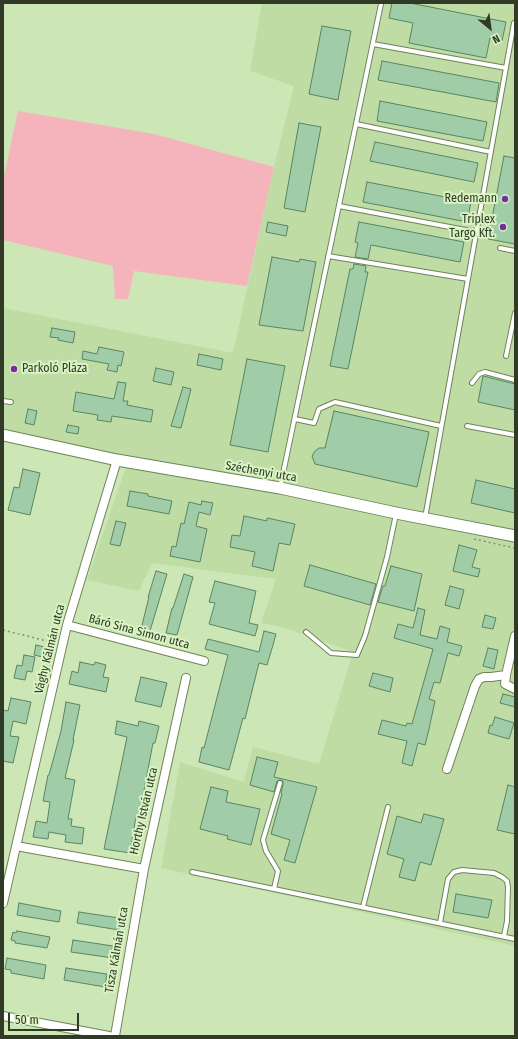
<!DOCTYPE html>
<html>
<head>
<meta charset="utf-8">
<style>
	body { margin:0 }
	#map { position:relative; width:518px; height:1039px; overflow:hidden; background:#cce6b5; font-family:"Fira Sans Condensed",sans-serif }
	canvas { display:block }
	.frame { position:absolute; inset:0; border:4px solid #303a27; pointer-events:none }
	.north { position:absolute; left:470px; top:8px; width:40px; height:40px; -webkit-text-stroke:3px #d9f3c2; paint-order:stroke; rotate:151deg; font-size:11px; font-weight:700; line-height:16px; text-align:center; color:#303a27 }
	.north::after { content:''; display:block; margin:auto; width:14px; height:18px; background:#303a27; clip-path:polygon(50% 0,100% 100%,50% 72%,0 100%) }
	.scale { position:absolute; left:8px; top:1013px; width:71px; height:18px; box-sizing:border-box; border:2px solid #303a27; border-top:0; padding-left:5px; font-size:12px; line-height:14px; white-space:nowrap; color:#303a27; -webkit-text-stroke:3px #d9f3c2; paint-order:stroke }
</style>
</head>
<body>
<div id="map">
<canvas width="518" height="1039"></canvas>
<div class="frame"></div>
<div class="north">N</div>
<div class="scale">50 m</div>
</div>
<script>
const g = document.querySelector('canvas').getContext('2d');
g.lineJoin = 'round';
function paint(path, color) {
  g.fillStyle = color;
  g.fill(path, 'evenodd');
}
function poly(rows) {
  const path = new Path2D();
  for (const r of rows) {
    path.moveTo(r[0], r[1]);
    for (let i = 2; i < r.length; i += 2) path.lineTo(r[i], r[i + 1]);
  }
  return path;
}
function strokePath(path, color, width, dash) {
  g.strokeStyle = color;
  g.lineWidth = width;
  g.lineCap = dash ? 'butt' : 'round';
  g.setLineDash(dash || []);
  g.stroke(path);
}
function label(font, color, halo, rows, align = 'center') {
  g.font = font + ' "Fira Sans Condensed",sans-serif';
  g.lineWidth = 4;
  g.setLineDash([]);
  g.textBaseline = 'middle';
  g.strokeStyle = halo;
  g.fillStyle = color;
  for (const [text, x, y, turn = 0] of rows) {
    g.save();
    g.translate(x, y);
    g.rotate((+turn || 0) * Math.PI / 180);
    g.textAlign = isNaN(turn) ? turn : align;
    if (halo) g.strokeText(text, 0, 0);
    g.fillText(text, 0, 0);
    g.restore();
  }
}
paint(poly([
	[262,3,515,3,515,946,161,868,180,762,244,782,253,747,319,764,353,652,286,628,261,623,276,579,152,563,139,591,87,580,126,467,44,451,3,440,3,308,233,353,274,167,294,86,250,71]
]), '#bfdca5');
paint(poly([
	[18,111,154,134,274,167,247,286,134,271,128,299,115,299,113,266,3,240,3,181]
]), '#f5b4bc');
const building = poly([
	[392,3,410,3,506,22,502,41,490,38,486,58,409,43,413,23,389,18,392,3],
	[322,26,351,31,338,100,309,94,322,26],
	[382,61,499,83,496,102,378,80,382,61],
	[380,101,487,122,483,141,377,121,380,101],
	[299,123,321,127,305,212,284,208,299,123],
	[375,142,478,163,474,182,370,161,375,142],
	[504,156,515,158,515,244,488,239,504,156],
	[367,182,471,202,467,222,363,202,367,182],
	[268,222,288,226,286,236,266,232,268,222],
	[359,222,464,242,460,262,371,245,368,259,355,257,358,243,355,242,359,222],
	[272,257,299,262,300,259,316,262,303,331,259,325,272,257],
	[354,264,366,266,365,272,368,272,348,369,330,366,350,269,353,269,354,264],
	[52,328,75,332,73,343,58,340,59,338,50,337,52,328],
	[99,347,124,352,121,366,118,365,117,372,107,370,109,364,82,359,83,351,97,354,99,347],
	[199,354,223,359,221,370,197,365,199,354],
	[247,359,285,366,268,452,230,445,247,359],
	[156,368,174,372,171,385,153,381,156,368],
	[483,376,515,384,515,410,478,402,483,376],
	[118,382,126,383,123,401,128,401,127,405,153,410,151,422,112,416,111,422,97,420,98,415,73,411,76,392,114,399,118,382],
	[183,387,191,389,181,428,171,426,183,387],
	[28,409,37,411,34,425,25,423,28,409],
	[334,411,429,432,417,487,315,464,312,456,315,451,319,448,325,448,334,411],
	[68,425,79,427,78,434,66,432,68,425],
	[23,469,40,473,30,515,8,510,14,487,19,488,23,469],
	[476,480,515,489,515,513,471,503,476,480],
	[130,491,148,494,148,496,172,501,169,514,127,506,130,491],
	[202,501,213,503,210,515,199,512,196,526,207,529,200,562,170,556,172,546,176,547,181,523,184,524,189,502,201,505,202,501],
	[244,516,267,521,267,518,295,524,290,545,279,543,273,571,252,566,255,552,230,547,232,535,240,536,244,516],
	[116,521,126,523,120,546,110,544,116,521],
	[459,545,477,550,472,567,480,569,478,577,453,571,459,545],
	[310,565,376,584,370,605,304,586,310,565],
	[391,566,422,574,414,611,378,602,383,586,385,586,391,566],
	[156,571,167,574,150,631,141,629,149,597,148,597,156,571],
	[184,574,193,577,177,635,166,633,172,608,173,608,184,574],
	[215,581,256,591,249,623,258,625,255,636,209,624,215,603,209,602,215,581],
	[450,586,464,590,459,609,445,605,450,586],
	[418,608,425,610,420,635,437,639,440,626,450,629,447,642,462,646,459,656,448,653,440,683,434,682,429,699,435,701,429,729,425,745,418,743,412,766,402,763,407,741,378,734,382,720,406,726,407,723,412,724,433,649,394,638,398,624,413,628,418,608],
	[485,615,496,618,493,629,482,627,485,615],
	[264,631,276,634,273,645,267,665,259,663,245,719,243,718,229,770,199,762,202,747,204,748,228,655,205,649,208,639,259,652,264,631],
	[36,645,49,648,47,658,34,655,36,645],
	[488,648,498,650,494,669,483,666,488,648],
	[24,655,35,657,32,672,27,671,25,680,14,678,17,665,22,666,24,655],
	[80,662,94,665,95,662,106,665,103,677,109,678,106,692,69,684,72,671,78,673,80,662],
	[373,673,393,678,390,692,369,686,373,673],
	[141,677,167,683,161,707,135,701,141,677],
	[503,694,515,697,515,707,500,703,503,694],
	[11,698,31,702,26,724,13,721,10,736,19,737,13,763,3,761,3,710,8,711,11,698],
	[66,702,80,705,73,740,74,740,65,778,75,780,68,819,72,819,71,826,84,828,82,844,65,842,66,835,49,832,48,839,33,837,36,821,47,823,50,802,43,801,48,775,49,775,61,731,66,702],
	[495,717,514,723,509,739,488,733,490,725,492,726,495,717],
	[117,721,138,726,139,721,159,726,155,743,153,743,139,817,136,816,130,853,104,849,127,737,115,734,117,721],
	[257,757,278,762,274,777,317,787,295,863,284,860,290,840,271,834,282,794,281,793,283,784,283,781,280,780,277,781,274,792,250,785,257,757],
	[508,785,515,787,515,834,497,830,508,785],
	[211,787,228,791,226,802,260,809,251,845,227,839,228,836,200,829,211,787],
	[424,814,444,819,431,865,420,862,415,881,399,877,404,859,387,854,397,816,421,823,424,814],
	[456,894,492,900,488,918,453,912,456,894],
	[19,903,61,911,59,922,17,915,19,903],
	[79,912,119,918,118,922,120,922,119,930,77,923,79,912],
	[17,931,50,937,47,948,15,943,15,941,11,940,13,932,16,933,17,931],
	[73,940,113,946,112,949,114,950,113,958,71,952,73,940],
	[7,958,46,965,44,979,11,973,11,970,5,969,7,958],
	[66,968,107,974,105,987,64,980,66,968]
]);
paint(building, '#a0cda8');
strokePath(building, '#5a8563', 1);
const lane = poly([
	[373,44,506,68],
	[356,124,491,152],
	[339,206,476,232],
	[500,248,515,251],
	[328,256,468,279],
	[506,356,515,313],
	[472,383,479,374,485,372,515,380],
	[3,401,11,402],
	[295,419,314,423,319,409,335,402,441,426],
	[467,426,515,435],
	[280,488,381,4],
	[425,518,514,23],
	[306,632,331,653,357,655,365,636,387,557,396,514],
	[192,872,515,939],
	[274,889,278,871,266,851,263,840,280,783],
	[363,907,388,807],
	[440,923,448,879,454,872,462,870,494,873,502,877,507,881,508,887,507,921,504,936]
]);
const street = poly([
	[67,625,204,661],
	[506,675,505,684,515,689],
	[447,769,475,686,479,679,484,677,491,677,506,675,515,636],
	[16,846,144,869,186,678],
	[3,903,67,625,117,460],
	[3,1016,109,1036],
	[115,1036,144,869]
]);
const secondary = poly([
	[3,435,117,460,280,488,396,513,515,536]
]);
strokePath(lane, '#6e8458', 6);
strokePath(street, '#6e8458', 10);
strokePath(secondary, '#6e8458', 13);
strokePath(poly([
	[474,539,515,548],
	[3,630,55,643]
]), '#809270', 1.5, [2, 3]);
strokePath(lane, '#fff', 4);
strokePath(street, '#fff', 8);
strokePath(secondary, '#fff', 11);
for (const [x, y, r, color] of [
	[505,199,4,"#762d9f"],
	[503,227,4,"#762d9f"],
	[14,369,4,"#762d9f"]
]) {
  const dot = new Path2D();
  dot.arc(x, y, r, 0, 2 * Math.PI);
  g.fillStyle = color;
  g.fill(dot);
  strokePath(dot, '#d9f3c2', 1.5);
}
label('12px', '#303a27', '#d9f3c2', [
	["Redemann",497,199],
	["Triplex",495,220],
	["Targo Kft.",495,234],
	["Parkoló Pláza",22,369,"left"]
], 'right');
label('12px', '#303a27', '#d9f3c2', [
	["Széchenyi utca",261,472,10],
	["Báró Sina Simon utca",139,632,15],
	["Vághy Kálmán utca",50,649,-76],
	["Horthy István utca",144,811,-77],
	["Tisza Kálmán utca",117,950,-80]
]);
</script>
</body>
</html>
